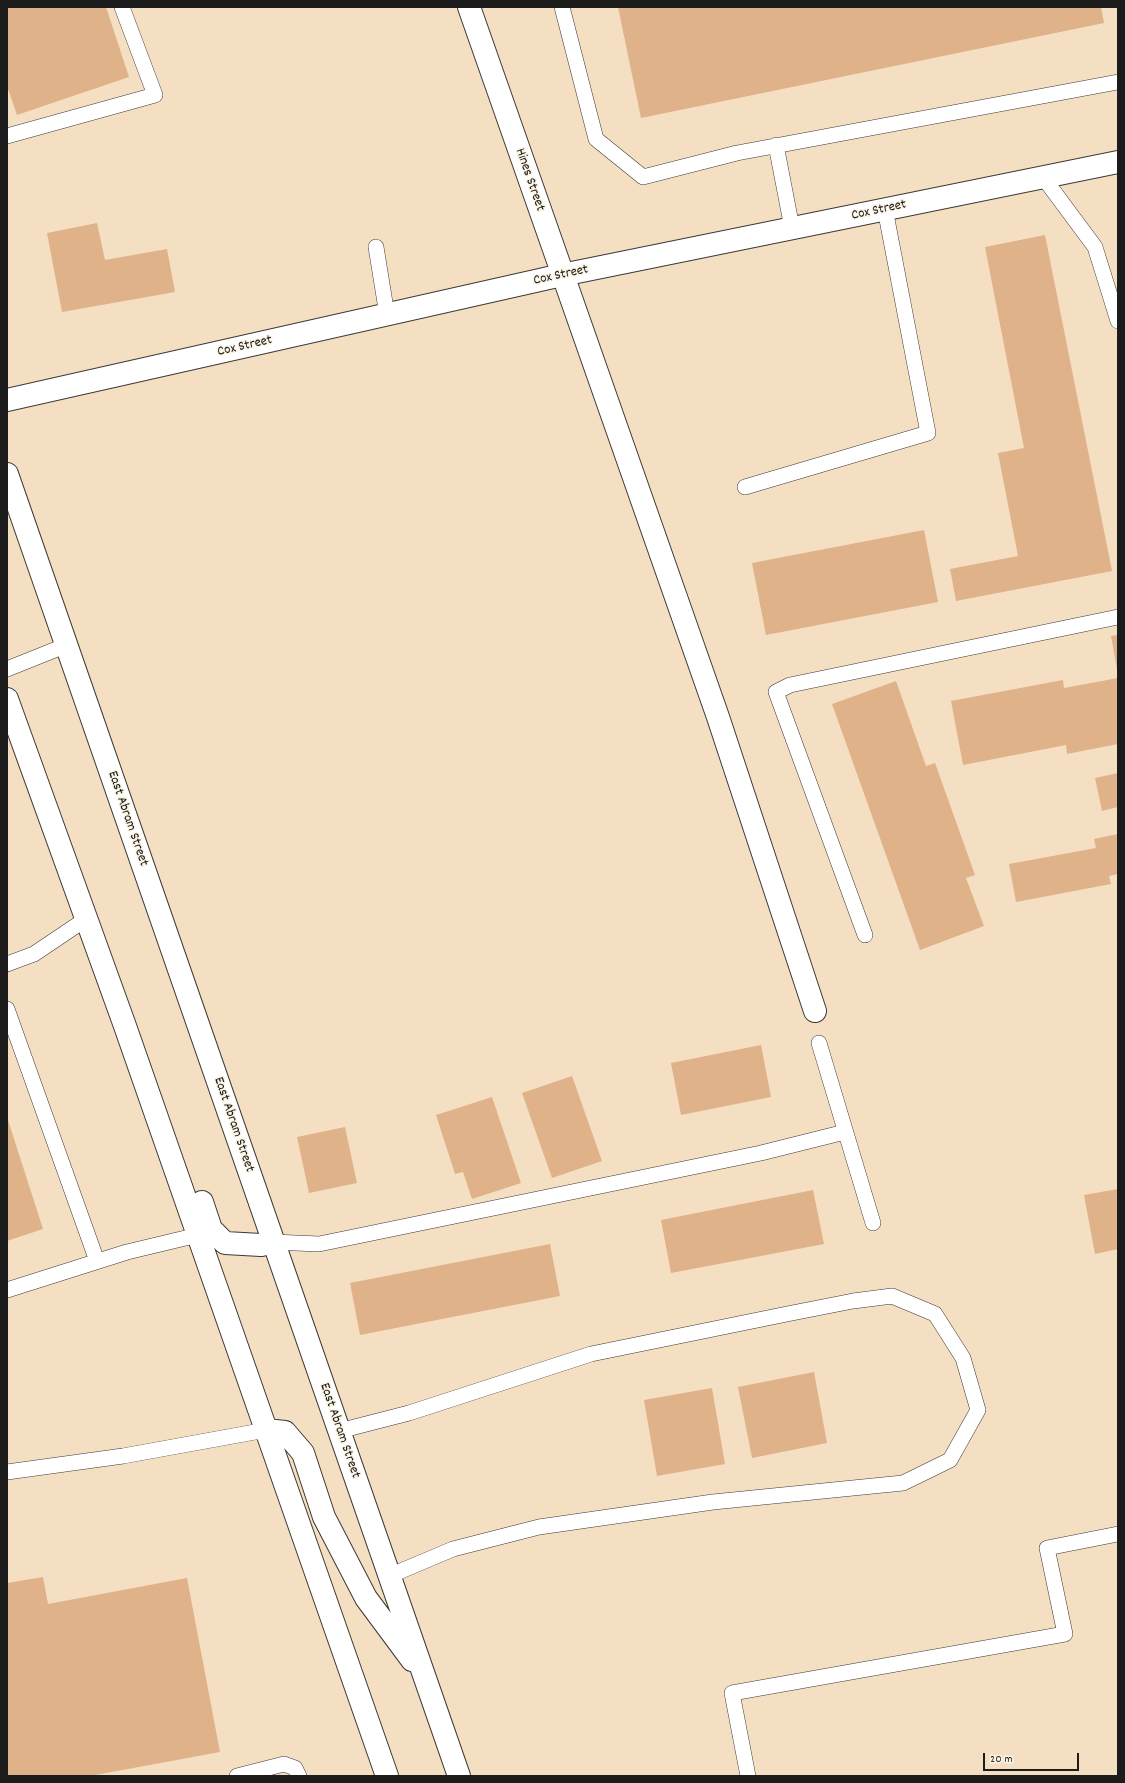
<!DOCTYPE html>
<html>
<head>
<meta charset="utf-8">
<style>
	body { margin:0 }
	#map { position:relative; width:1125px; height:1783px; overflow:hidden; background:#f5dfc2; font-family:Dekko,sans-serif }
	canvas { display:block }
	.frame { position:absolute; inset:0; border:8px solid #1c1c1c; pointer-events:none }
	.scale { position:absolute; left:983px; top:1753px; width:96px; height:18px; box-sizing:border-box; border:2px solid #1c1c1c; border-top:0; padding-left:5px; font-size:12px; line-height:14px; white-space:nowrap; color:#1c1c1c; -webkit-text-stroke:3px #fcf5e5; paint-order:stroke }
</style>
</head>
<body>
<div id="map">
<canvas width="1125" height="1783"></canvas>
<div class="frame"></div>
<div class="scale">20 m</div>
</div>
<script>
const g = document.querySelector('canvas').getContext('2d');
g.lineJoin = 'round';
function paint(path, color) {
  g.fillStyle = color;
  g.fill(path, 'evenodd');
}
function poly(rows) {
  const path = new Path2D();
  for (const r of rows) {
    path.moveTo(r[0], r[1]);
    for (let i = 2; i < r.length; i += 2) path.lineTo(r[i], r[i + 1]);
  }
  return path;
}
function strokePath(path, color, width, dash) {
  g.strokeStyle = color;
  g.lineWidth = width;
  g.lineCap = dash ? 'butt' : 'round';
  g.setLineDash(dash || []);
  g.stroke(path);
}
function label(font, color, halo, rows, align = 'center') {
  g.font = font + ' Dekko,sans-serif';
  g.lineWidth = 3;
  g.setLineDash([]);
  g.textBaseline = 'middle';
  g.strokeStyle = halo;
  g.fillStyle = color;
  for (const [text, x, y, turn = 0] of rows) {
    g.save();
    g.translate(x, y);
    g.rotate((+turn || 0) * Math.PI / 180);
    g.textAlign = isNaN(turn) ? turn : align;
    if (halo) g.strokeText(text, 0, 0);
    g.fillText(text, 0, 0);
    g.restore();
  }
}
paint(poly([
	[7,7,106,7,129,77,17,115,7,86],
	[618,7,1101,7,1104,23,641,118],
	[97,223,105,260,167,249,175,292,62,312,47,233],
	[1045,235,1112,571,956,601,950,569,1018,556,998,453,1024,448,985,247],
	[924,530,938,602,766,635,752,563],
	[1118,635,1118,669,1117,669,1111,636],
	[1118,678,1118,744,1067,754,1066,745,963,765,951,701,1063,680,1064,688],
	[896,681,926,766,935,763,975,875,966,878,984,926,920,950,832,704],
	[1118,773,1118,807,1102,811,1095,778],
	[1118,834,1118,874,1109,876,1111,884,1016,902,1009,864,1096,848,1094,839],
	[761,1045,771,1097,681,1115,671,1063],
	[572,1076,602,1161,552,1178,522,1093],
	[492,1097,521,1183,472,1199,463,1172,455,1174,436,1115],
	[7,1117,43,1229,7,1241],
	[345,1127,357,1183,309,1193,297,1137],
	[1118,1189,1118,1249,1095,1254,1084,1195],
	[813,1190,824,1244,671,1273,661,1220],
	[550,1244,560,1296,360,1335,350,1283],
	[814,1372,827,1443,752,1458,738,1387],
	[712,1388,725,1464,657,1476,644,1400],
	[43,1577,48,1604,187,1578,220,1752,90,1776,7,1776,7,1583]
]), '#dfb289');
const service = poly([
	[562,7,596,139,643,177,737,153,1118,82],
	[7,136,155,95,122,7],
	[776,145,792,228],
	[1043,177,1095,247,1118,321],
	[376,247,387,315],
	[745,487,928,433,885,209],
	[7,669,67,645],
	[865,935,776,692,790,685,1118,617],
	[7,964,34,954,86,919],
	[7,1009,97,1261],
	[819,1043,873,1223],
	[273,1242,319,1244,761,1153,845,1132],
	[7,1290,127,1252,198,1235],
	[339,1431,409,1413,591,1354,787,1314,853,1301,892,1296,935,1314,963,1358,978,1410,950,1460,903,1483,713,1502,539,1527,453,1549,389,1576],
	[7,1472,123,1456,266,1430],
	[237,1776,284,1764,295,1768,299,1776],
	[748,1776,732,1693,1065,1634,1047,1548,1118,1534]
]);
const minor = poly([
	[469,7,718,717,815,1011],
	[7,400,562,275,1118,162]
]);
const secondary = poly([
	[7,474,459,1776],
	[7,699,125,1026,387,1776],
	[202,1202,211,1229,225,1243,261,1245,273,1242],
	[266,1430,285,1432,303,1453,324,1517,366,1598,412,1660]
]);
strokePath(service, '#3d3935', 16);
strokePath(minor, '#3d3935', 24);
strokePath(secondary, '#3d3935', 24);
strokePath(service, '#fff', 15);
strokePath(minor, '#fff', 22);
strokePath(secondary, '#fff', 22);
label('14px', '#1c1c1c', '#fcf5e5', [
	["Hines Street",529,180,71],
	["Cox Street",879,211,-12],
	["Cox Street",561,276,-12],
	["Cox Street",245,347,-13],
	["East Abram Street",127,819,71],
	["East Abram Street",233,1125,71],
	["East Abram Street",339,1431,71]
]);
</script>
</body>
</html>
